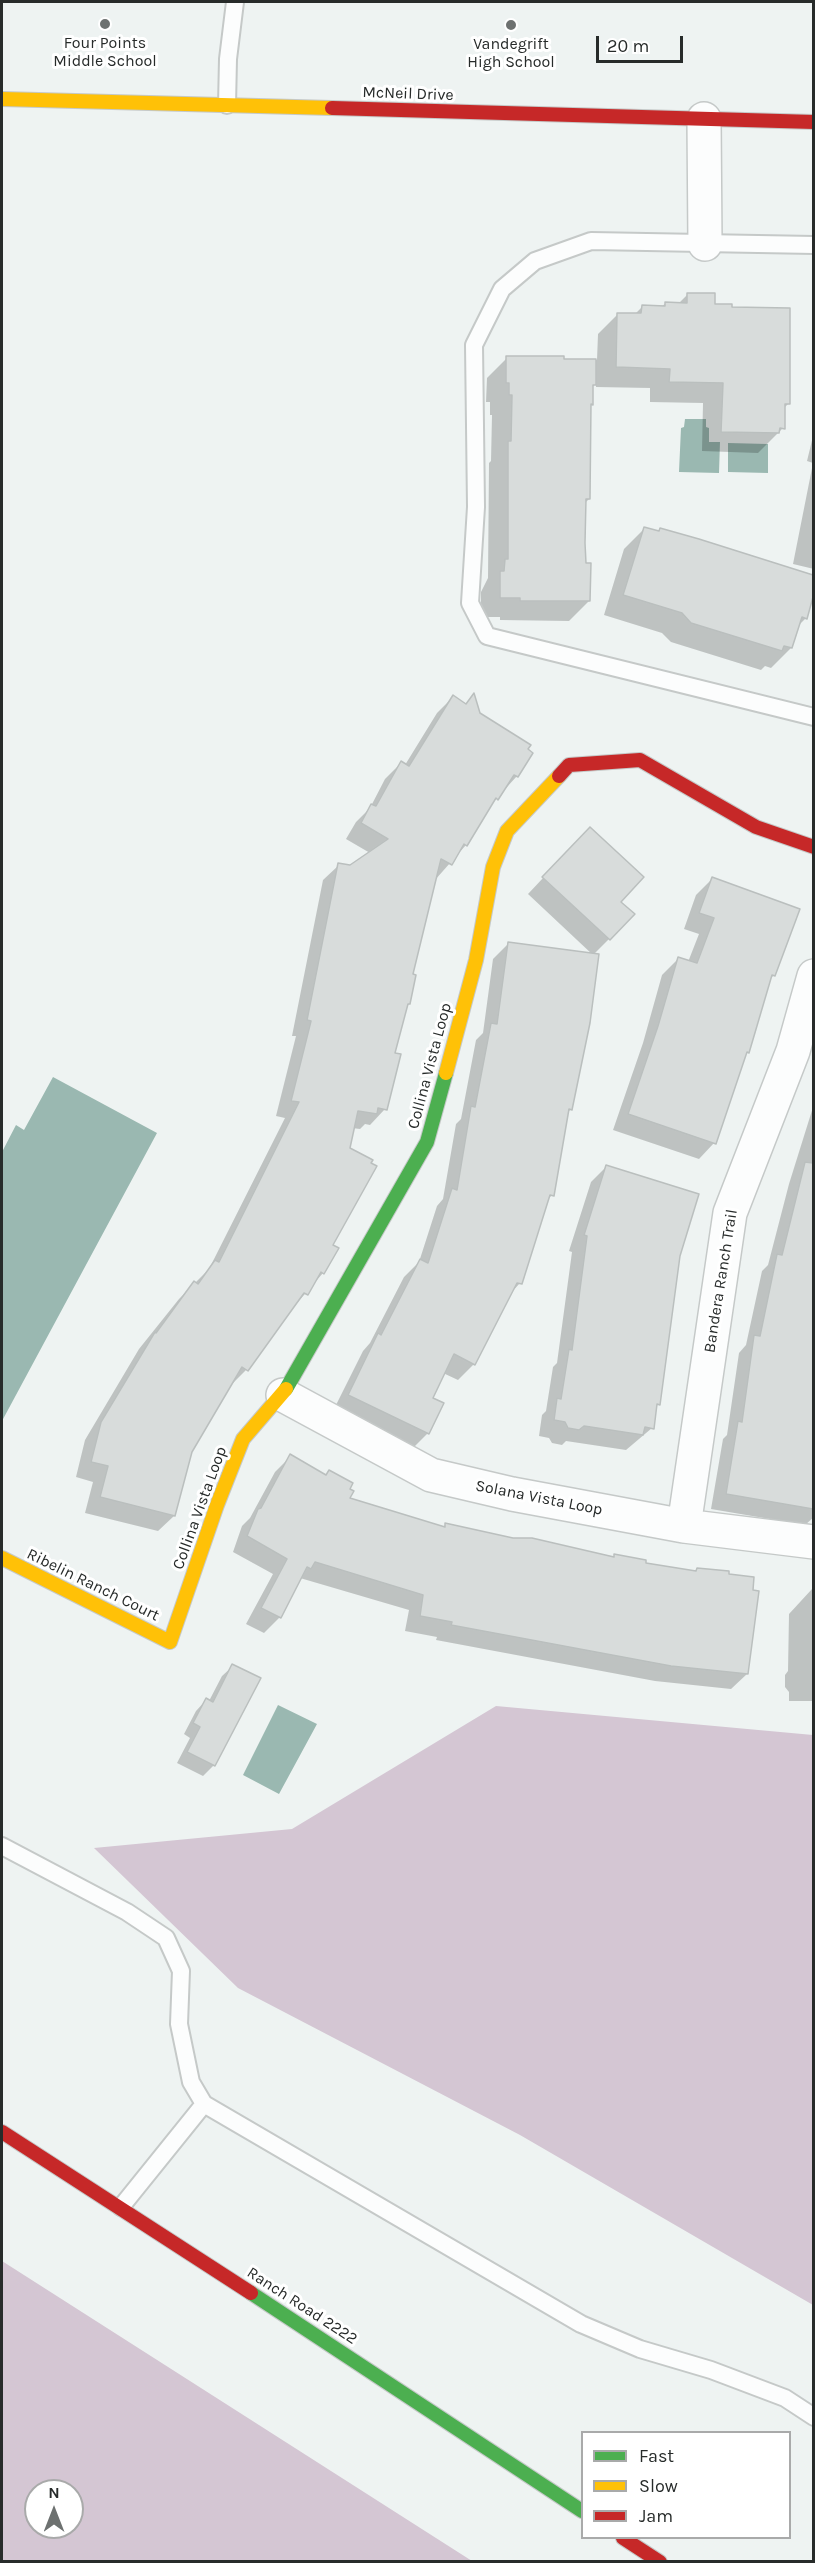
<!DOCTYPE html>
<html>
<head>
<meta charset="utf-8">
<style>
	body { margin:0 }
	#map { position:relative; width:815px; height:2563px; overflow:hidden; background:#eef3f2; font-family:Karla,sans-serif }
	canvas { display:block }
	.frame { position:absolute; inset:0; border:3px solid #272b2a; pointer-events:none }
	.legend { position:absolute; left:581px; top:2431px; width:210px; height:108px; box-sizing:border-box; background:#fff; border:2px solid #a9aaaa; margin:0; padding:8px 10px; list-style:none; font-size:18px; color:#272b2a }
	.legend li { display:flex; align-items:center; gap:12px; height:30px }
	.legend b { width:30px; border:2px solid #a9aaaa }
	.north { position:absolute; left:24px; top:2479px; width:60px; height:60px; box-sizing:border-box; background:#fff; border:2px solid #a9aaaa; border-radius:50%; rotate:0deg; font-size:16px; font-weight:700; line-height:24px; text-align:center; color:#272b2a }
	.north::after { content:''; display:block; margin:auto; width:21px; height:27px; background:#6d7170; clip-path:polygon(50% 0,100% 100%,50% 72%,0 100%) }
	.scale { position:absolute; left:596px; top:36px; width:87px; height:27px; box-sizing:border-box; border:3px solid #272b2a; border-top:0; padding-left:8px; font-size:18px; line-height:21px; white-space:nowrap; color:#272b2a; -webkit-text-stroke:4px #fff; paint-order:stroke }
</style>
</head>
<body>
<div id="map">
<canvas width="815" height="2563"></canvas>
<div class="frame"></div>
<ul class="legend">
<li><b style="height:8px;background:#4caf50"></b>Fast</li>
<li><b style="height:8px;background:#ffc107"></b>Slow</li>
<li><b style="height:8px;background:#c62828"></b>Jam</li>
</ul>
<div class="north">N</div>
<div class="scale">20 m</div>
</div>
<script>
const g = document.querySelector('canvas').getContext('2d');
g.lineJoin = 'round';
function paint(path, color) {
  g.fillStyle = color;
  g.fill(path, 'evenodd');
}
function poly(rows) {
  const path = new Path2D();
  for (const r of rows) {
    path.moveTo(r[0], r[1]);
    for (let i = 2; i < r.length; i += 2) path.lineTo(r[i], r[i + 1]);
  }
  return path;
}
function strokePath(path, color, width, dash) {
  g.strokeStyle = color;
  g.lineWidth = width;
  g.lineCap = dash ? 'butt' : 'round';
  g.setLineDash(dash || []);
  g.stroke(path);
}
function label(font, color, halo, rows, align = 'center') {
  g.font = font + ' Karla,sans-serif';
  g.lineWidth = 6;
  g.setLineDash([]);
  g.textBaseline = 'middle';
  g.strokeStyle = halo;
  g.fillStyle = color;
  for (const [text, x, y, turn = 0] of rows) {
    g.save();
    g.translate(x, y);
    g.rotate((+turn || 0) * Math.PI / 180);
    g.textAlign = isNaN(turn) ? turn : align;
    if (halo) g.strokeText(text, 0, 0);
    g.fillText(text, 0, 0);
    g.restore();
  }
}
paint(poly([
	[496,1706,813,1735,813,2305,520,2135,238,1988,94,1848,292,1829],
	[2,2261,472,2561,2,2561],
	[36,2491,72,2491,72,2527,36,2527]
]), '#d4c6d3');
paint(poly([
	[685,419,706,419,706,427,709,428,709,442,720,442,719,473,679,472,681,428,684,427],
	[728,443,768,444,768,473,728,472],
	[53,1077,157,1133,2,1421,2,1152,16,1125,24,1130],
	[278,1705,317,1724,279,1794,243,1775]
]), '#9ab8b1');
paint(poly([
	[687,295,714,305,789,403,784,408,783,428,758,453,702,451,703,403,650,402,650,388,596,387,596,383,591,388,591,404,589,406,589,499,585,503,584,543,589,601,569,621,500,620,500,617,481,617,481,592,488,578,489,463,491,461,492,415,490,415,490,402,486,402,487,378,507,358,597,360,598,334,618,314,635,314,642,307,661,307,666,303,678,304],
	[814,432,814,569,793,564,813,463,807,461],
	[645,528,658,532,660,530,781,582,814,586,806,618,798,626,791,648,771,668,765,666,761,670,671,642,662,633,604,615,624,549],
	[473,696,478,714,517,776,487,809,466,845,435,880,411,975,409,1004,406,1007,394,1054,385,1109,370,1125,365,1124,360,1129,352,1128,331,1246,323,1273,291,1310,246,1370,231,1385,190,1452,174,1516,158,1531,85,1513,93,1482,76,1477,85,1440,139,1349,179,1299,209,1269,285,1118,276,1116,296,1036,292,1036,323,880,339,865,350,867,370,853,346,839,356,822,370,808,385,779,401,763,405,765,437,713,453,697,465,705],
	[574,845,619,902,609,939,593,955,528,894],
	[712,879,774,975,769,980,748,1052,744,1056,714,1143,699,1159,613,1130,643,1043,662,975,678,959,688,962,699,934,684,929,696,895],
	[509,943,571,1109,567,1113,552,1195,546,1201,520,1283,510,1294,474,1364,458,1380,443,1373,431,1398,442,1404,428,1433,412,1449,333,1411,363,1351,370,1343,404,1277,419,1262,437,1206,443,1199,456,1124,461,1119,476,1040,483,1033,493,959],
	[814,1104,814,1517,805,1525,711,1509,723,1439,727,1435,739,1353,746,1345,762,1271,768,1265,789,1184],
	[607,1166,678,1256,652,1428,626,1450,566,1441,562,1445,552,1443,549,1438,539,1436,542,1415,546,1411,553,1367,557,1363,572,1252,569,1251,591,1182],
	[291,1456,348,1499,442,1528,446,1524,513,1540,613,1558,615,1556,644,1564,695,1572,697,1569,747,1674,731,1689,655,1681,436,1640,437,1637,405,1631,409,1610,300,1578,280,1617,264,1633,246,1624,273,1574,233,1552,242,1526,250,1518,275,1472],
	[812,1589,814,1589,814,1701,789,1701,789,1692,785,1687,785,1675,788,1671,789,1614],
	[233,1666,214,1765,203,1776,177,1763,190,1738,184,1734,196,1711,206,1700,209,1701,222,1676]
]), '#0003');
const building = poly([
	[687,293,715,293,715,304,732,304,732,307,790,308,790,404,785,404,785,429,780,428,779,433,721,432,723,383,669,382,670,369,616,367,617,313,641,313,642,305,665,306,665,302,687,303,687,293],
	[506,356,564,356,564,359,596,359,596,385,593,385,593,405,591,404,590,499,586,499,585,543,586,563,591,563,590,601,520,601,520,598,500,598,500,571,504,571,505,559,508,559,508,441,511,441,512,395,509,395,509,383,506,383,506,356],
	[644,527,659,531,660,528,699,539,813,575,813,597,807,619,802,617,792,648,784,646,782,651,691,623,682,613,623,595,644,527],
	[474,693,480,713,531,745,528,749,533,753,518,777,514,775,498,800,496,798,467,846,464,844,452,865,441,859,413,974,416,975,410,1004,408,1004,395,1053,401,1054,387,1110,378,1108,377,1114,358,1111,350,1148,373,1160,371,1163,377,1166,333,1245,339,1248,324,1274,321,1272,308,1295,304,1293,248,1371,242,1367,192,1452,175,1516,100,1497,108,1466,91,1462,101,1422,155,1332,156,1333,194,1281,198,1284,215,1260,219,1262,299,1102,291,1101,311,1021,307,1020,338,863,350,865,388,839,361,823,371,804,376,806,401,761,409,766,453,695,466,704,474,693],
	[590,827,644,877,621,902,635,914,610,940,542,877,590,827],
	[712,877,800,909,775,976,772,975,749,1053,747,1052,716,1144,628,1114,658,1026,678,957,697,963,714,918,699,913,712,877],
	[508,942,599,954,590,1023,572,1110,569,1109,554,1196,550,1195,522,1284,517,1283,475,1365,454,1354,433,1398,444,1403,429,1434,348,1395,378,1333,381,1335,420,1259,428,1263,452,1188,457,1190,471,1106,475,1107,491,1023,497,1024,508,942],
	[805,1162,813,1163,813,1509,726,1494,738,1421,742,1422,754,1335,760,1336,777,1254,782,1255,805,1162],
	[606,1165,699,1194,680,1256,660,1405,657,1404,654,1429,645,1427,643,1435,584,1426,579,1430,568,1428,565,1422,554,1420,557,1398,561,1399,569,1349,572,1350,587,1236,584,1235,606,1165],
	[290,1454,326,1475,329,1470,353,1483,350,1489,354,1491,350,1498,445,1527,445,1523,513,1538,532,1538,614,1557,614,1554,646,1560,646,1563,696,1571,697,1568,729,1571,729,1574,754,1577,753,1590,759,1591,748,1674,671,1666,451,1625,452,1622,420,1616,423,1595,315,1562,311,1569,307,1567,281,1618,261,1608,287,1559,247,1536,258,1509,261,1508,290,1454],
	[232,1664,261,1678,215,1766,187,1752,200,1727,193,1723,206,1698,213,1702,232,1664]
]);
paint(building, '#d8dcdb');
strokePath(building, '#babfbe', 1.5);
const lane = poly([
	[227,105,228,59,235,2],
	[814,245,591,241,535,261,502,289,474,345,476,507,470,603,487,636,814,717],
	[2,1846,127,1912,166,1938,181,1971,179,2024,191,2082,204,2104],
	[121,2207,204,2104,581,2324,640,2349,711,2370,785,2398,814,2417]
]);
const street = poly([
	[704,119,705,244],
	[283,1395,431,1475,512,1494,684,1526,814,1542],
	[684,1526,730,1213,793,1051,814,976]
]);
const fast = poly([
	[286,1389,427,1142,446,1073],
	[251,2293,582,2511]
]);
const slow = poly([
	[2,99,332,108],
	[446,1073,476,960,493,867,507,831,559,776],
	[2,1558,170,1642,217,1505,243,1439,286,1389]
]);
const jam = poly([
	[332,108,814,122],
	[559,776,569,765,640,760,756,827,814,847],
	[2,2132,251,2293],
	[623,2538,660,2562]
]);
strokePath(lane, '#c5c9c8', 20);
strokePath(street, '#c5c9c8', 36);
strokePath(fast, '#c5c9c8', 16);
strokePath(slow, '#c5c9c8', 16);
strokePath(jam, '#c5c9c8', 16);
strokePath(lane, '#fcfdfd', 16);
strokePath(street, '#fcfdfd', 33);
strokePath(fast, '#4caf50', 14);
strokePath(slow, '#ffc107', 14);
strokePath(jam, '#c62828', 14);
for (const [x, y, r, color] of [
	[105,24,6,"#6d7170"],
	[511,25,6,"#6d7170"]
]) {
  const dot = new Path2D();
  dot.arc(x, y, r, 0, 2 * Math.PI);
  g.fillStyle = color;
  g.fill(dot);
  strokePath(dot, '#fff', 2);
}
label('16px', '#272b2a', '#fff', [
	["Four Points",105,43],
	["Middle School",105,61],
	["Vandegrift",511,44],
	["High School",511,62]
]);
label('16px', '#272b2a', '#fff', [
	["McNeil Drive",408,94,2],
	["Collina Vista Loop",430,1066,-75],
	["Bandera Ranch Trail",721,1281,-81],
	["Solana Vista Loop",539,1498,11],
	["Collina Vista Loop",200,1508,-70],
	["Ribelin Ranch Court",93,1585,26],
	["Ranch Road 2222",302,2306,33]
]);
</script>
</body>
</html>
